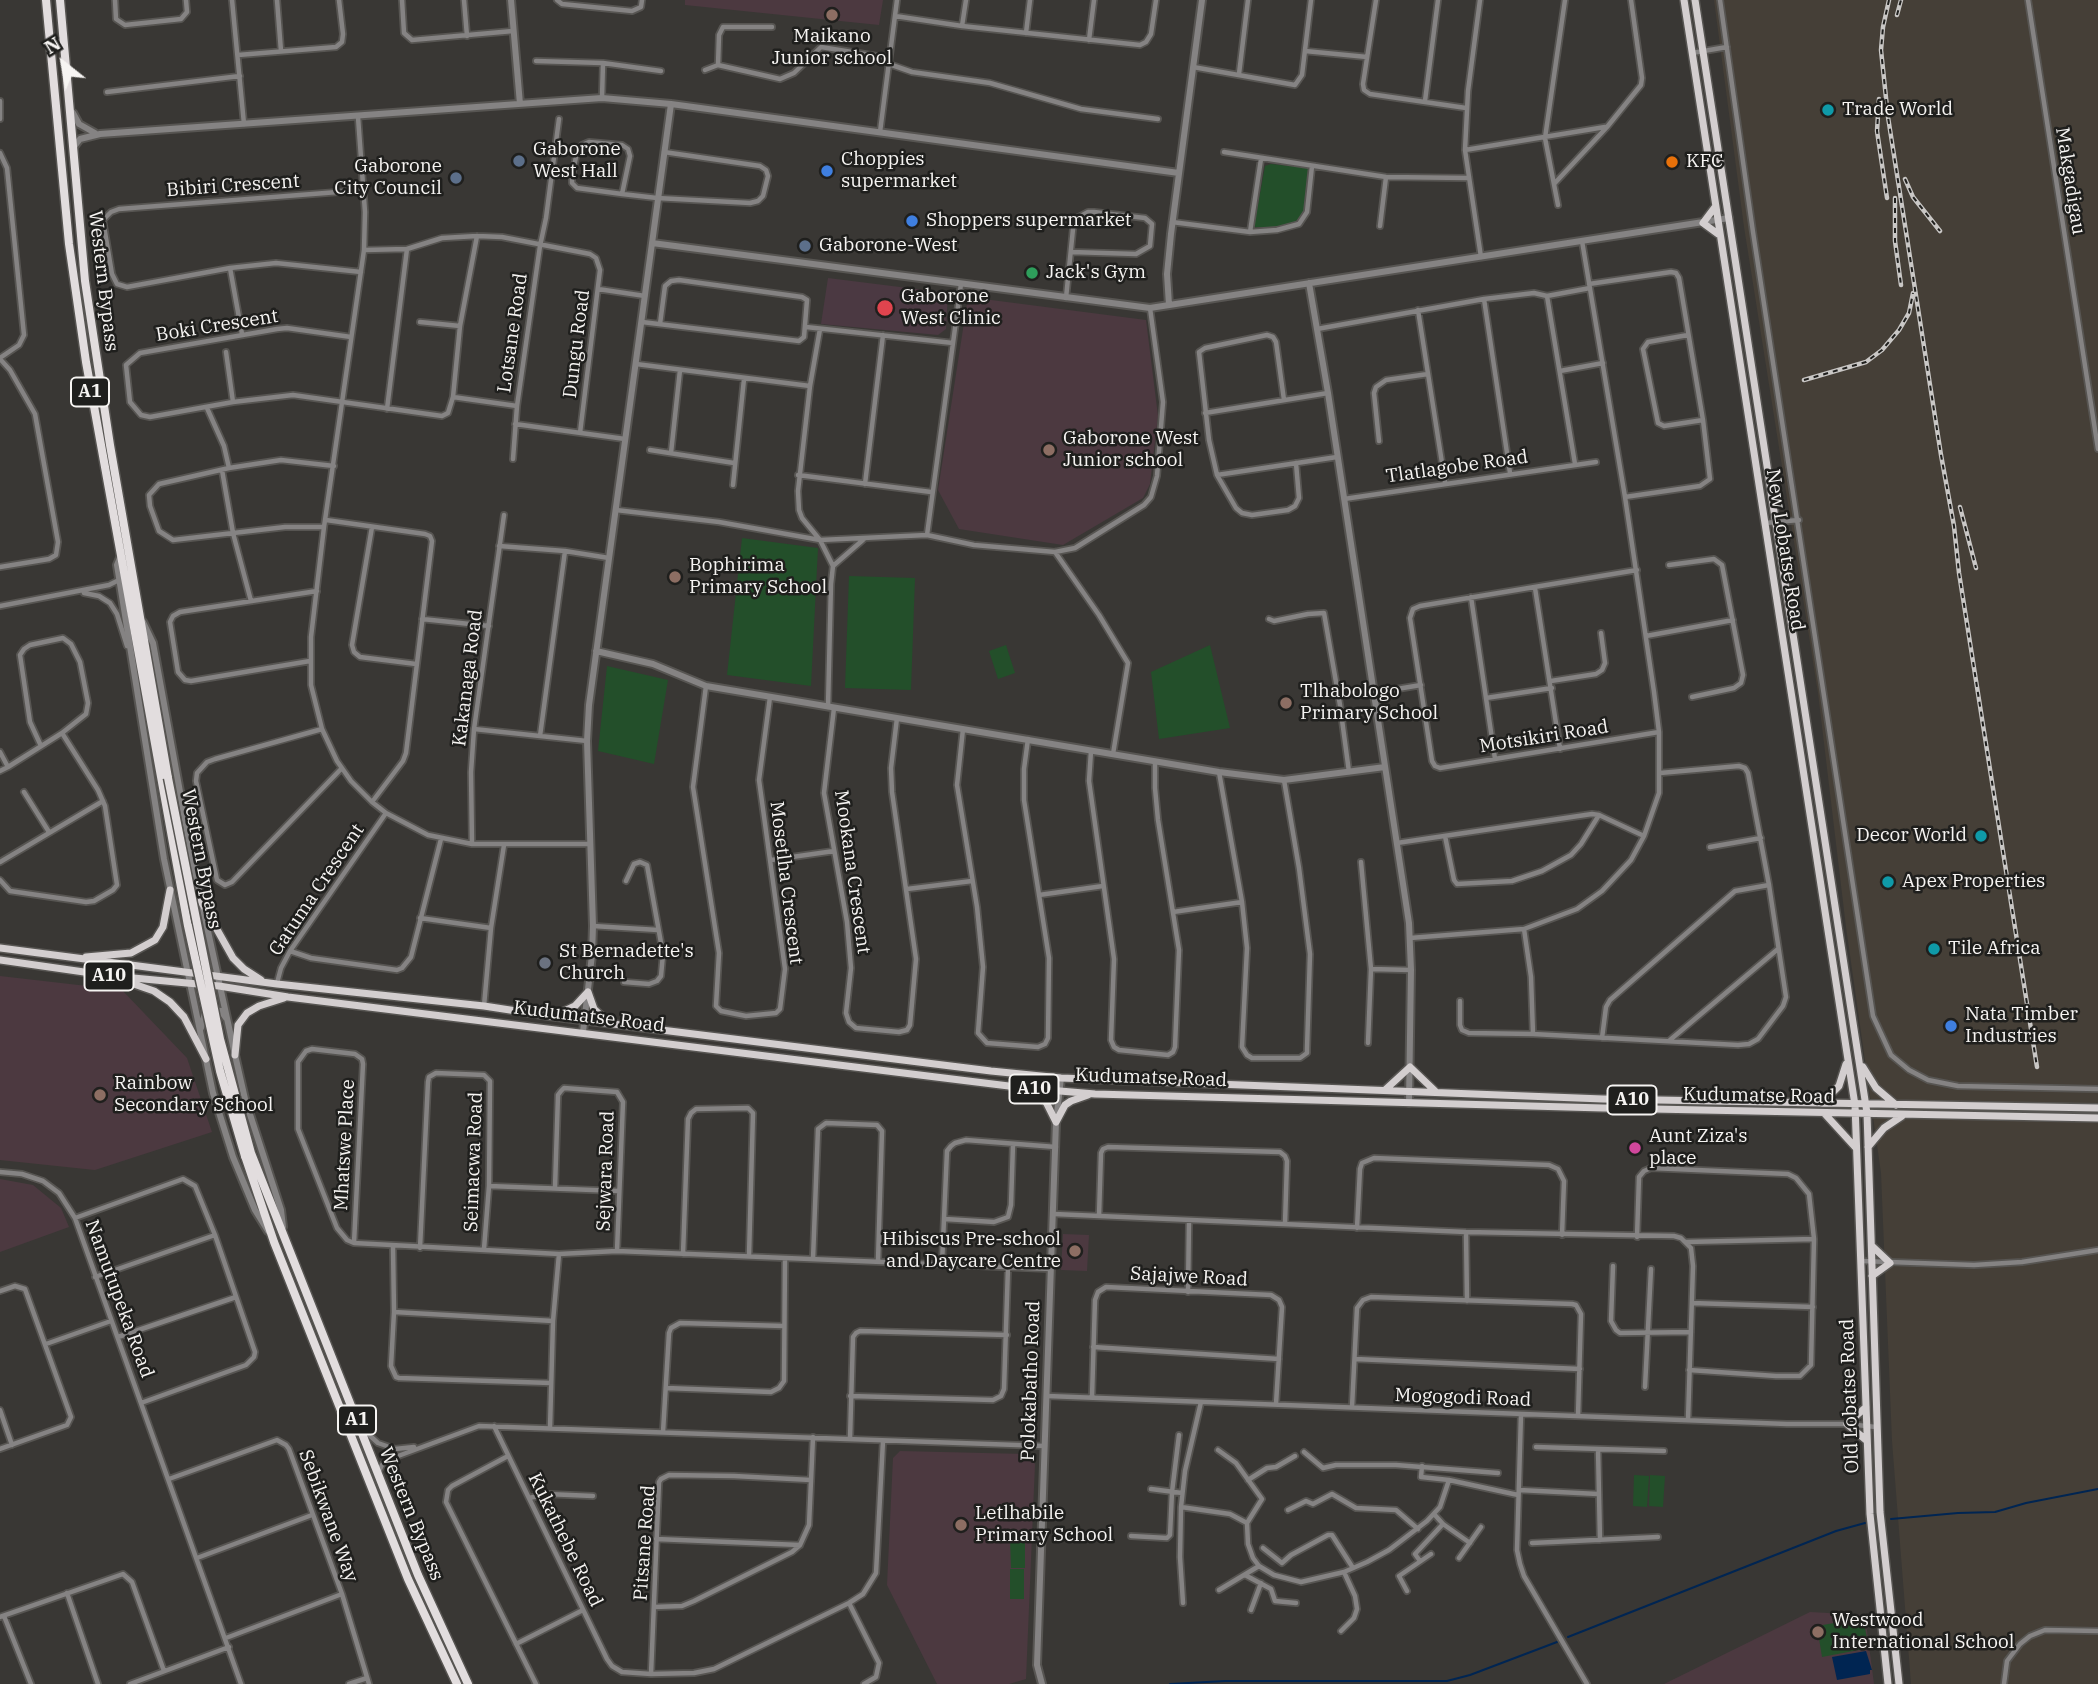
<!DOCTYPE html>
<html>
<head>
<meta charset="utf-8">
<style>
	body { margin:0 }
	#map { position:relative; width:2098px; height:1684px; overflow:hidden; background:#393734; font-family:"IBM Plex Serif",serif }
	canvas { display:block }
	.north { position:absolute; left:28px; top:28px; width:70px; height:70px; -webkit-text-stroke:5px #1f1f1d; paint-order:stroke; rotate:329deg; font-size:19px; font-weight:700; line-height:28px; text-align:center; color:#f6f4f2 }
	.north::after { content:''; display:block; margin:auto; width:24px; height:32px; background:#f6f4f2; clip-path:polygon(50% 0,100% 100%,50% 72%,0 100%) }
</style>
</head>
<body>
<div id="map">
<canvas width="2098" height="1684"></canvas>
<div class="north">N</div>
</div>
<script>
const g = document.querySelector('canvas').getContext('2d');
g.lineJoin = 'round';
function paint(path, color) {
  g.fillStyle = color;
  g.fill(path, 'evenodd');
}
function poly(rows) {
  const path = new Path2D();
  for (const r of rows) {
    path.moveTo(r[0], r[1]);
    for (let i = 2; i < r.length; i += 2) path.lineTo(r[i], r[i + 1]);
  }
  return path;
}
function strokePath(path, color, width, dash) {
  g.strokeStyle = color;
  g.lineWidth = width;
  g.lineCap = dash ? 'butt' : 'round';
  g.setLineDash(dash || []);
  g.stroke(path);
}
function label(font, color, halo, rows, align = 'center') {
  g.font = font + ' "IBM Plex Serif",serif';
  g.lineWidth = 5;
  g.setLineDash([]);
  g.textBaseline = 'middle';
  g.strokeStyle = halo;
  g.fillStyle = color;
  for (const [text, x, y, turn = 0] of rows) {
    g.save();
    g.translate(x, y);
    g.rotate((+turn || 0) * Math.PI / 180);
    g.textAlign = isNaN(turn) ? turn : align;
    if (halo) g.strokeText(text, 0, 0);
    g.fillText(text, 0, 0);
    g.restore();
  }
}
paint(poly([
	[1714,0,2098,0,2098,1684,1911,1684,1892,1441,1881,1173,1846,927,1818,693,1744,227]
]), '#453f37');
paint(poly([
	[685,0,883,0,879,25,685,5],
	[968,297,1146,320,1158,416,1150,484,1143,498,1063,545,959,529,938,490],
	[0,976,122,990,187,1058,212,1132,95,1170,0,1160],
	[0,1179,33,1185,61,1208,69,1227,0,1252],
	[1063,1234,1089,1235,1087,1271,1061,1270],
	[900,1451,1026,1454,1035,1464,1026,1679,1009,1684,937,1684,887,1585,893,1458],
	[1810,1612,1865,1615,1874,1684,1664,1684]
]), '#4c3940');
paint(poly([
	[828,278,948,293,946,329,938,335,821,324]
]), '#4b3942');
paint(poly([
	[1271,164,1309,168,1304,212,1295,222,1274,228,1254,227,1265,166],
	[742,538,818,548,811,686,727,675],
	[849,576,915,578,911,690,845,688],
	[1006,645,1015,673,998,679,989,651],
	[1210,645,1230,728,1159,739,1151,672],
	[607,666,668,680,654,764,598,751],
	[1634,1475,1649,1476,1647,1507,1633,1506],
	[1650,1475,1665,1476,1663,1507,1649,1506],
	[1025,1537,1025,1568,1011,1568,1010,1538],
	[1010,1569,1024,1569,1024,1599,1010,1599],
	[1863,1618,1869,1648,1822,1657,1817,1626]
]), '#234f2a');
paint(poly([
	[1866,1651,1872,1670,1870,1670,1870,1674,1837,1680,1832,1657]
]), '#002552');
strokePath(poly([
	[1891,1519,1958,1513,1995,1512,2026,1503,2098,1489],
	[1568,1637,1836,1531,1865,1523],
	[1170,1684,1225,1681,1447,1681,1470,1675,1557,1642]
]), '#002552', 2);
const minor = poly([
	[115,0,116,19,125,25,181,19,187,12,186,0],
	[232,0,244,124],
	[277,0,281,51],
	[402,0,404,33,412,40,513,31],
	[464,0,467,36],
	[557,0,562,4,632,11,641,7,642,0],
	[1376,0,1363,84,1364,90,1370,94,1466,108],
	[1480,0,1468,91,1465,150,1481,257],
	[1720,0,1753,232,1873,1016,1891,1055,1909,1070,1928,1080,1958,1086,2098,1089],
	[2028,0,2098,449],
	[895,16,962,26,1140,45,1146,42,1151,34,1156,0],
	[962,26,966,0],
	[1026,33,1030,0],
	[1089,40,1094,0],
	[1305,51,1367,57],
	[1692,53,1727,47],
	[238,55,336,47,342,42,343,34,339,0],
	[536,61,603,63,661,71],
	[889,64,912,72,990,83,1081,109,1158,119],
	[718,65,719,35,723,27,772,27],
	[1193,67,1295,85,1302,75,1311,0],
	[705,70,718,65,780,79,794,73,821,47,889,58],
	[1239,74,1248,0],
	[107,92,240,76],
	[602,98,603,63],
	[0,101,0,119],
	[1425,101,1438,0],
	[358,117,365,212,364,250,324,527,311,637,311,685,322,729,337,761,351,781,372,802,386,813,428,835,472,844,590,844],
	[880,132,897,0],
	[1465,150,1605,127],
	[1224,152,1386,177,1468,178],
	[0,153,7,168,24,335,19,345,0,358],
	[1554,184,1607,127,1641,85,1642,78,1631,0],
	[622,194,630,156,628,149,622,145,589,142,582,145,577,152,572,176,572,183,577,188,622,194,657,198,750,203,758,201,763,196,768,176,766,170,760,166,664,152],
	[1558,205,1545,138,1565,0],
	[1172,222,1250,232,1277,230,1299,224,1307,212,1312,166],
	[1380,226,1386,177],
	[1250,232,1261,159],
	[364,250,407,249,442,238,477,236,502,237,590,254,596,258,600,270,580,433],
	[230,268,242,334],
	[361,272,276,263,230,268,127,287,117,284,112,274,103,220,111,212,119,209,364,190],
	[961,284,927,535,974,545,1055,552,1075,548,1144,505,1151,497,1157,476,1163,402,1150,308],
	[1589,284,1671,272,1676,273,1679,278,1703,420,1710,479,1700,486,1625,497],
	[598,289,645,296],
	[1547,296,1575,464],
	[1066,298,1073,229,1077,218,1088,212,1094,212,1145,218,1152,224,1150,246,1136,254,1071,252],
	[1484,299,1510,473],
	[1418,310,1445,482],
	[420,322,460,326],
	[642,322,799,341,804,337,807,300,802,297,679,280,671,281,665,286,660,324],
	[806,327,953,343],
	[820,329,810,386,798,491,799,510,802,518,820,540,833,566,831,584,828,707],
	[1317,329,1484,299,1534,293,1547,296,1590,288],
	[1688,335,1648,342,1643,349,1658,423,1664,426,1703,420],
	[351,337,287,328,277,329,140,353,126,365,130,402,141,415,150,417,233,402,293,395,442,416,448,413,453,397,460,326,477,236],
	[226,352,233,402],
	[0,359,10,370,35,414,58,542,56,555,49,559,0,567],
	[636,364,810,386],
	[1560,371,1603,363],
	[453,397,517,406],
	[1284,400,1276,342,1273,337,1267,335,1205,348,1199,352,1209,440,1217,475,1236,508,1242,513,1252,515,1288,510,1295,506,1299,498,1296,463],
	[207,408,224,446,229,468],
	[387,409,407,249],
	[1205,413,1328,393],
	[515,424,625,439],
	[1379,441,1374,393,1376,387,1386,380,1428,374],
	[650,450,734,463],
	[671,453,680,370],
	[513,459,517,406,540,246,546,218,559,119],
	[222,470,233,533,251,601],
	[798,475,931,492],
	[1217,475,1337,457],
	[865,484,883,335],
	[733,485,744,379],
	[1344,499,1596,462],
	[616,510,719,522,820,540,927,535],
	[326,520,425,534,430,536,432,541,406,753,403,761,372,802],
	[1765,523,1799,520],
	[324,527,285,527,173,540,159,531,150,506,149,495,159,484,229,468,281,460,334,466],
	[372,527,352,645,354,652,360,657,416,664],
	[499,546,565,551,609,558],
	[1055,552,1099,615,1128,663,1113,754],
	[1669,565,1714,559,1722,565,1743,675,1741,683,1734,688,1692,697],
	[833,566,864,539],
	[1637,570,1420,606,1413,609,1410,618,1432,761,1435,766,1440,768,1659,732],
	[1535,588,1560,749],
	[84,593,99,596,110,603,117,614,127,646],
	[1471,597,1495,759],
	[0,606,109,585,119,580],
	[422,619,489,626],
	[1269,619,1274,621,1308,614,1324,613,1340,705,1349,772],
	[1646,636,1733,620],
	[310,661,191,681,185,680,178,672,170,622,173,616,180,612,317,591],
	[1551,681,1596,674,1602,670,1605,663,1601,633],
	[706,686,693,787,719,953,716,1006,721,1011,746,1016,776,1013,780,1009,785,969,759,780,770,697],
	[1373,693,1421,685],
	[1486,698,1552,688],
	[834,708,824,793,847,922,851,968,846,1013,849,1022,856,1028,899,1032,907,1030,910,1025,916,959,892,792,891,768,897,718],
	[322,729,215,759,207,762,197,773,196,781,217,880,225,885,232,882,342,768],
	[474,729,587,741],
	[963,729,957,785,977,907,983,967,978,1033,987,1043,1038,1047,1045,1044,1048,1038,1049,958,1024,800,1024,769,1028,739],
	[540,736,565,551],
	[1091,751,1089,781,1114,959,1111,1040,1114,1047,1119,1050,1168,1055,1173,1052,1175,1047,1179,950,1158,820,1155,788,1155,761],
	[0,752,8,767],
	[0,771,8,767,62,733,86,714,88,703,80,662,71,644,63,638,30,645,24,649,20,655,30,722,41,746],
	[1219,772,1242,902,1247,948,1242,1047,1247,1055,1252,1058,1300,1058,1307,1053,1307,1049,1310,954,1299,868,1284,780],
	[24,792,49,832],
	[1445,836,1454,880,1457,884,1512,881,1542,871,1571,855,1581,844,1599,815],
	[1397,843,1592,814,1599,815,1644,836],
	[472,844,471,772,474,729,504,515],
	[1710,847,1761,838],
	[771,860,834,851],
	[0,862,103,801],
	[1361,862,1371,969,1368,1043],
	[0,880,10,891,86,902,94,901,113,890,117,885,105,806,98,790,62,733],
	[907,889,972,881],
	[1039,895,1103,886],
	[1173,912,1242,902],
	[420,918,491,928],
	[593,926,658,930],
	[1524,929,1531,977,1533,1034],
	[1410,938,1524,929,1577,909,1602,891,1631,860,1644,836,1659,793,1659,732,1654,692,1625,497,1582,241],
	[290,951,311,958,397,970,402,968,411,957,441,839],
	[1371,969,1411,970],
	[624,982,649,984,657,981,661,976,663,954,647,865,640,862,634,864,626,881],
	[277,983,281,968,290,951,386,813],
	[1460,1001,1460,1025,1462,1030,1469,1033,1533,1034,1738,1045,1749,1044,1758,1039,1783,1006,1786,997,1769,885,1748,773,1745,768,1739,766,1660,773],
	[484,1006,491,928,504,845],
	[1602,1038,1606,1007,1610,1000,1735,891,1769,885],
	[1670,1040,1778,949],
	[0,1172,22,1174,43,1181,59,1193,75,1218,241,1684],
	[489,1186,619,1191],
	[555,1188,558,1095,561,1091,564,1088,617,1092,623,1102,617,1251],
	[1054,1214,1466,1232,1674,1236,1681,1238,1691,1248,1693,1266,1688,1420],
	[1099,1216,1101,1153,1103,1149,1108,1147,1280,1152,1285,1156,1287,1161,1285,1224],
	[75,1218,183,1179,195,1186,215,1235,255,1352,254,1357,246,1365,141,1403],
	[945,1219,994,1222,1008,1217,1011,1205,1013,1144],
	[1357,1228,1360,1169,1362,1163,1374,1158,1549,1165,1558,1169,1564,1181,1562,1235],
	[1466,1232,1467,1301],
	[1637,1237,1639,1177,1644,1171,1651,1168,1788,1174,1796,1178,1809,1194,1814,1239,1811,1365,1800,1376,1776,1376,1689,1370],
	[1686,1242,1814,1239],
	[354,1243,363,1064,362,1059,355,1054,312,1049,306,1051,298,1062,298,1129,337,1228,347,1240,354,1243,559,1254,617,1251,1051,1269],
	[393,1247,394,1312,391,1366,396,1377,399,1378,551,1383],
	[420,1248,428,1082,429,1077,436,1073,484,1075,490,1081,489,1186,484,1249],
	[683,1254,688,1119,691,1113,696,1109,748,1108,753,1113,749,1256],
	[813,1259,818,1129,826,1123,877,1125,882,1131,878,1261],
	[1861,1261,1974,1265,2022,1262,2098,1250],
	[942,1264,947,1151,951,1146,955,1143,966,1140,1056,1147],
	[1613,1266,1611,1321,1616,1330,1620,1333,1691,1332],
	[95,1277,215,1235],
	[0,1291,15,1286,25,1289,71,1417,67,1425,0,1449],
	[1188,1292,1189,1221],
	[1692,1303,1813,1307],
	[394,1312,553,1321],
	[118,1337,236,1297],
	[46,1344,111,1321],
	[1093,1347,1279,1359],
	[1355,1359,1580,1369],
	[1645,1387,1651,1269],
	[666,1388,771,1392,779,1388,784,1381,785,1258],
	[850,1396,993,1400,1001,1396,1004,1389,1008,1267],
	[1047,1396,1787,1424,1847,1424,1876,1427],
	[1092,1397,1095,1300,1098,1292,1106,1287,1271,1295,1279,1300,1282,1307,1276,1404],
	[1352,1407,1357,1308,1363,1300,1371,1297,1572,1304,1576,1305,1581,1314,1578,1416],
	[0,1410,12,1445],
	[1521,1414,1517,1550,1520,1564,1524,1576,1587,1684],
	[361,1422,367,1433,378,1443,395,1449,414,1447],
	[494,1426,607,1659,612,1666,622,1672,651,1674,694,1673,714,1669,849,1603,863,1594,876,1573,883,1441],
	[550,1428,553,1321,559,1254],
	[663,1432,669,1333,671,1328,680,1323,784,1326],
	[850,1439,853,1337,856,1333,860,1331,1007,1335],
	[1536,1447,1664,1451],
	[1598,1449,1600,1540],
	[1218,1450,1236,1463,1262,1499,1247,1523,1248,1544,1253,1558,1259,1566,1274,1575,1301,1582,1344,1572,1367,1562,1389,1550,1427,1521,1440,1507,1449,1480,1421,1477,1422,1466],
	[1304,1452,1323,1468,1336,1465,1396,1465,1498,1473],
	[508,1456,452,1486,448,1490,446,1502,536,1684],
	[379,1471,382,1465,390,1459,479,1426,1045,1446],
	[169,1479,277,1440,286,1445,289,1449,342,1594,369,1684],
	[1248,1480,1267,1468,1276,1467,1295,1456],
	[1449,1480,1518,1495],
	[1151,1489,1182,1493],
	[1519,1490,1598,1494],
	[529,1498,547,1494,593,1496],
	[1181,1507,1230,1514,1247,1523],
	[1288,1510,1306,1501,1313,1504,1332,1494,1356,1508,1396,1510,1418,1529],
	[1434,1514,1443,1524,1470,1543],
	[1131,1536,1167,1538,1170,1535,1172,1492,1179,1435],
	[656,1539,800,1545],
	[1532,1543,1658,1537],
	[1263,1548,1282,1563,1291,1555,1328,1535,1332,1535,1353,1568],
	[197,1558,312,1515],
	[1459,1558,1481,1527],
	[1420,1561,1415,1554,1443,1524],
	[1245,1575,1271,1589,1275,1601,1296,1603],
	[1219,1590,1259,1566],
	[1407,1591,1399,1576,1431,1554],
	[67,1593,98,1684],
	[849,1603,879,1663,876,1677,864,1684],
	[1183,1603,1180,1557,1181,1507,1185,1471,1201,1402],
	[654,1607,682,1606,694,1601,792,1552,800,1545,809,1525,813,1437],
	[1251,1610,1261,1583],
	[4,1616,31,1684],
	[0,1617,123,1574,132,1582,164,1671],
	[1341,1631,1354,1618,1357,1609,1355,1596,1344,1572],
	[226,1638,342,1594],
	[516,1644,583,1610],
	[651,1674,659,1482,661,1479,669,1475,734,1476,811,1480],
	[130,1684,229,1647],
	[349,1684,367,1678],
	[2004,1684,2007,1661,2020,1644,2030,1636,2045,1630,2098,1631]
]);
const tertiary = poly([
	[511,0,520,104],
	[73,113,79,124,95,133],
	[73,148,80,139,100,134,602,98,671,104,1179,173],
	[652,243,1150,308,1729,218],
	[1309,283,1328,393,1409,923,1411,970,1409,1103],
	[1169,305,1167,274,1171,234,1202,0],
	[120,558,117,565,164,859,213,1093,233,1157,255,1210,268,1231],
	[143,622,153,643,192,858,235,1055,245,1099,281,1210,283,1227],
	[596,651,653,664,706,686,1219,772,1284,780,1385,767],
	[201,1028,205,1013,211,1010,221,1011,226,1018],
	[583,1032,592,955,593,926,587,741,589,705,671,104],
	[1042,1684,1037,1665,1056,1122,1061,1078]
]);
const primary = poly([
	[1684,0,1855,1105,1870,1514,1888,1684],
	[1695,0,1867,1113,1880,1512,1899,1684],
	[1715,207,1703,223,1718,234],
	[201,901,233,958,244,969,261,980],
	[0,948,277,984,484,1006,549,1016,991,1071,1061,1078,1603,1099,2098,1108],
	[86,957,131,953,155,940,163,927,170,890],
	[0,960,112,976,219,986,288,997,1025,1088,1095,1094,1603,1108,2098,1118],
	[125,981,154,991,170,1002,184,1017,206,1059],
	[588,992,594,1009,608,1022],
	[556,1015,575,1006,588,992],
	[235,1055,238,1025,247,1013,259,1006,284,998],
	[1863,1067,1876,1088,1896,1105],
	[1028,1090,1046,1102,1056,1122],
	[1385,1090,1410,1067,1435,1091],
	[1822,1103,1839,1086,1846,1064],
	[1824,1113,1856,1148],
	[1056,1122,1065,1105,1071,1101,1088,1095],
	[1868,1147,1884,1128,1902,1116],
	[1872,1276,1890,1263,1872,1246],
	[1866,1407,1847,1424,1866,1440]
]);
const trunk = poly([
	[46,0,69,244,86,362,188,926],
	[60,0,85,281,110,445,168,778],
	[251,1153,418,1575,468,1684],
	[245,1156,274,1242,408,1579,457,1684]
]);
strokePath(minor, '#575552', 8);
strokePath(tertiary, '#575552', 10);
strokePath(primary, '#575552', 10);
strokePath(trunk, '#575552', 11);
strokePath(minor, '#858383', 4.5);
strokePath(tertiary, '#858383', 6);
strokePath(primary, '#d3cecf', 7);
strokePath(trunk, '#e2ddde', 8);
const rail = poly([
	[1889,0,1883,27,1881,50,1888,117,1941,455,1954,526,1959,573,2037,1067],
	[1897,15,1901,0],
	[1879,99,1877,131,1887,198],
	[1905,179,1913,197,1940,231],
	[1895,198,1895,241,1901,285],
	[1804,380,1866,362,1882,350,1899,330,1909,313,1913,293],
	[1960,507,1976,568]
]);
strokePath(rail, '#c9c7c5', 4.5);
strokePath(rail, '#1f1f1d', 2, [5]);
const trunkBridge = poly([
	[168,778,220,1039,251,1153],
	[188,926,220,1071,245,1156]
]);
strokePath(trunkBridge, '#575552', 11, []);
strokePath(trunkBridge, '#e2ddde', 8);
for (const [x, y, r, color] of [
	[832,15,7,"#8d6e63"],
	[1828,110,7,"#0f9aa8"],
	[519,161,7,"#5c6f8a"],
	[1672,162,7,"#e8710a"],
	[827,171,7,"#3f7fe0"],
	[456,178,7,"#5c6f8a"],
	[912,221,7,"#3f7fe0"],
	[805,246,7,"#5c6f8a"],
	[1032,273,7,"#2e9e5b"],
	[885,308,9,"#e0444e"],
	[1049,450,7,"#8d6e63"],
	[675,577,7,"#8d6e63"],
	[1286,703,7,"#8d6e63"],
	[1981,836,7,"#0f9aa8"],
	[1888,882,7,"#0f9aa8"],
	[1934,949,7,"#0f9aa8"],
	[545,963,7,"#6b7280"],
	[1951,1026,7,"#3f7fe0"],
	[100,1095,7,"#8d6e63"],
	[1635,1148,7,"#d1479c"],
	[1075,1251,7,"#8d6e63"],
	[961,1525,7,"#8d6e63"],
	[1818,1632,7,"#8d6e63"]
]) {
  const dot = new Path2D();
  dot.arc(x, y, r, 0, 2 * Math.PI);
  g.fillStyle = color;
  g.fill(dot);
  strokePath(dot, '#1f1f1d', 2.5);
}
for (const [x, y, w] of [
	[90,392,38],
	[109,976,49],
	[1034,1089,49],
	[1632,1100,49],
	[357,1420,38]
]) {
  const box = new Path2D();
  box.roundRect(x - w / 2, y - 14.5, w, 29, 5);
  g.fillStyle = '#1f1f1d';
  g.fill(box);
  strokePath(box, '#f6f4f2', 2);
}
label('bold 18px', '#f6f4f2', null, [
	["A1",90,392],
	["A10",109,976],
	["A10",1034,1089],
	["A10",1632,1100],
	["A1",357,1420]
]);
label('19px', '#f6f4f2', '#1f1f1d', [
	["Maikano",832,37,"center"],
	["Junior school",832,59,"center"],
	["Trade World",1842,110],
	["Gaborone",533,150],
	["West Hall",533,172],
	["Choppies",841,160],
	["supermarket",841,182],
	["KFC",1686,162],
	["Gaborone",442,167,"right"],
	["City Council",442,189,"right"],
	["Shoppers supermarket",926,221],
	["Gaborone-West",819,246],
	["Jack's Gym",1046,273],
	["Gaborone",901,297],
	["West Clinic",901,319],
	["Gaborone West",1063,439],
	["Junior school",1063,461],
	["Bophirima",689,566],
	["Primary School",689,588],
	["Tlhabologo",1300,692],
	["Primary School",1300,714],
	["Decor World",1967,836,"right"],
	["Apex Properties",1902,882],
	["Tile Africa",1948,949],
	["St Bernadette's",559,952],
	["Church",559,974],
	["Nata Timber",1965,1015],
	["Industries",1965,1037],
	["Rainbow",114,1084],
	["Secondary School",114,1106],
	["Aunt Ziza's",1649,1137],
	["place",1649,1159],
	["Hibiscus Pre-school",1061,1240,"right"],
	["and Daycare Centre",1061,1262,"right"],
	["Letlhabile",975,1514],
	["Primary School",975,1536],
	["Westwood",1832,1621],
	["International School",1832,1643]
], 'left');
label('19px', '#f6f4f2', '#1f1f1d', [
	["Makgadigau",2070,181,81],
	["Bibiri Crescent",233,186,-4],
	["Western Bypass",103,281,83],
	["Boki Crescent",217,326,-9],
	["Lotsane Road",513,333,-82],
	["Dungu Road",577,344,-83],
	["Tlatlagobe Road",1457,467,-8],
	["New Lobatse Road",1785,550,81],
	["Kakanaga Road",468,678,-83],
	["Motsikiri Road",1544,737,-9],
	["Western Bypass",201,859,79],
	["Mookana Crescent",852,872,82],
	["Mosetlha Crescent",786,883,83],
	["Gatuma Crescent",317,890,-56],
	["Kudumatse Road",589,1017,7],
	["Kudumatse Road",1151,1078,2],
	["Kudumatse Road",1759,1096,1],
	["Mhatswe Place",345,1145,-87],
	["Seimacwa Road",474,1162,-88],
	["Sejwara Road",606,1171,-88],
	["Sajajwe Road",1189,1277,3],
	["Namutupeka Road",119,1299,70],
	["Polokabatho Road",1031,1381,-88],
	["Old Lobatse Road",1850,1396,-92],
	["Mogogodi Road",1463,1398,2],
	["Western Bypass",411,1514,68],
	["Sebikwane Way",328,1516,70],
	["Kukathebe Road",565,1540,64],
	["Pitsane Road",645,1543,-86]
]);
</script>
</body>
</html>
